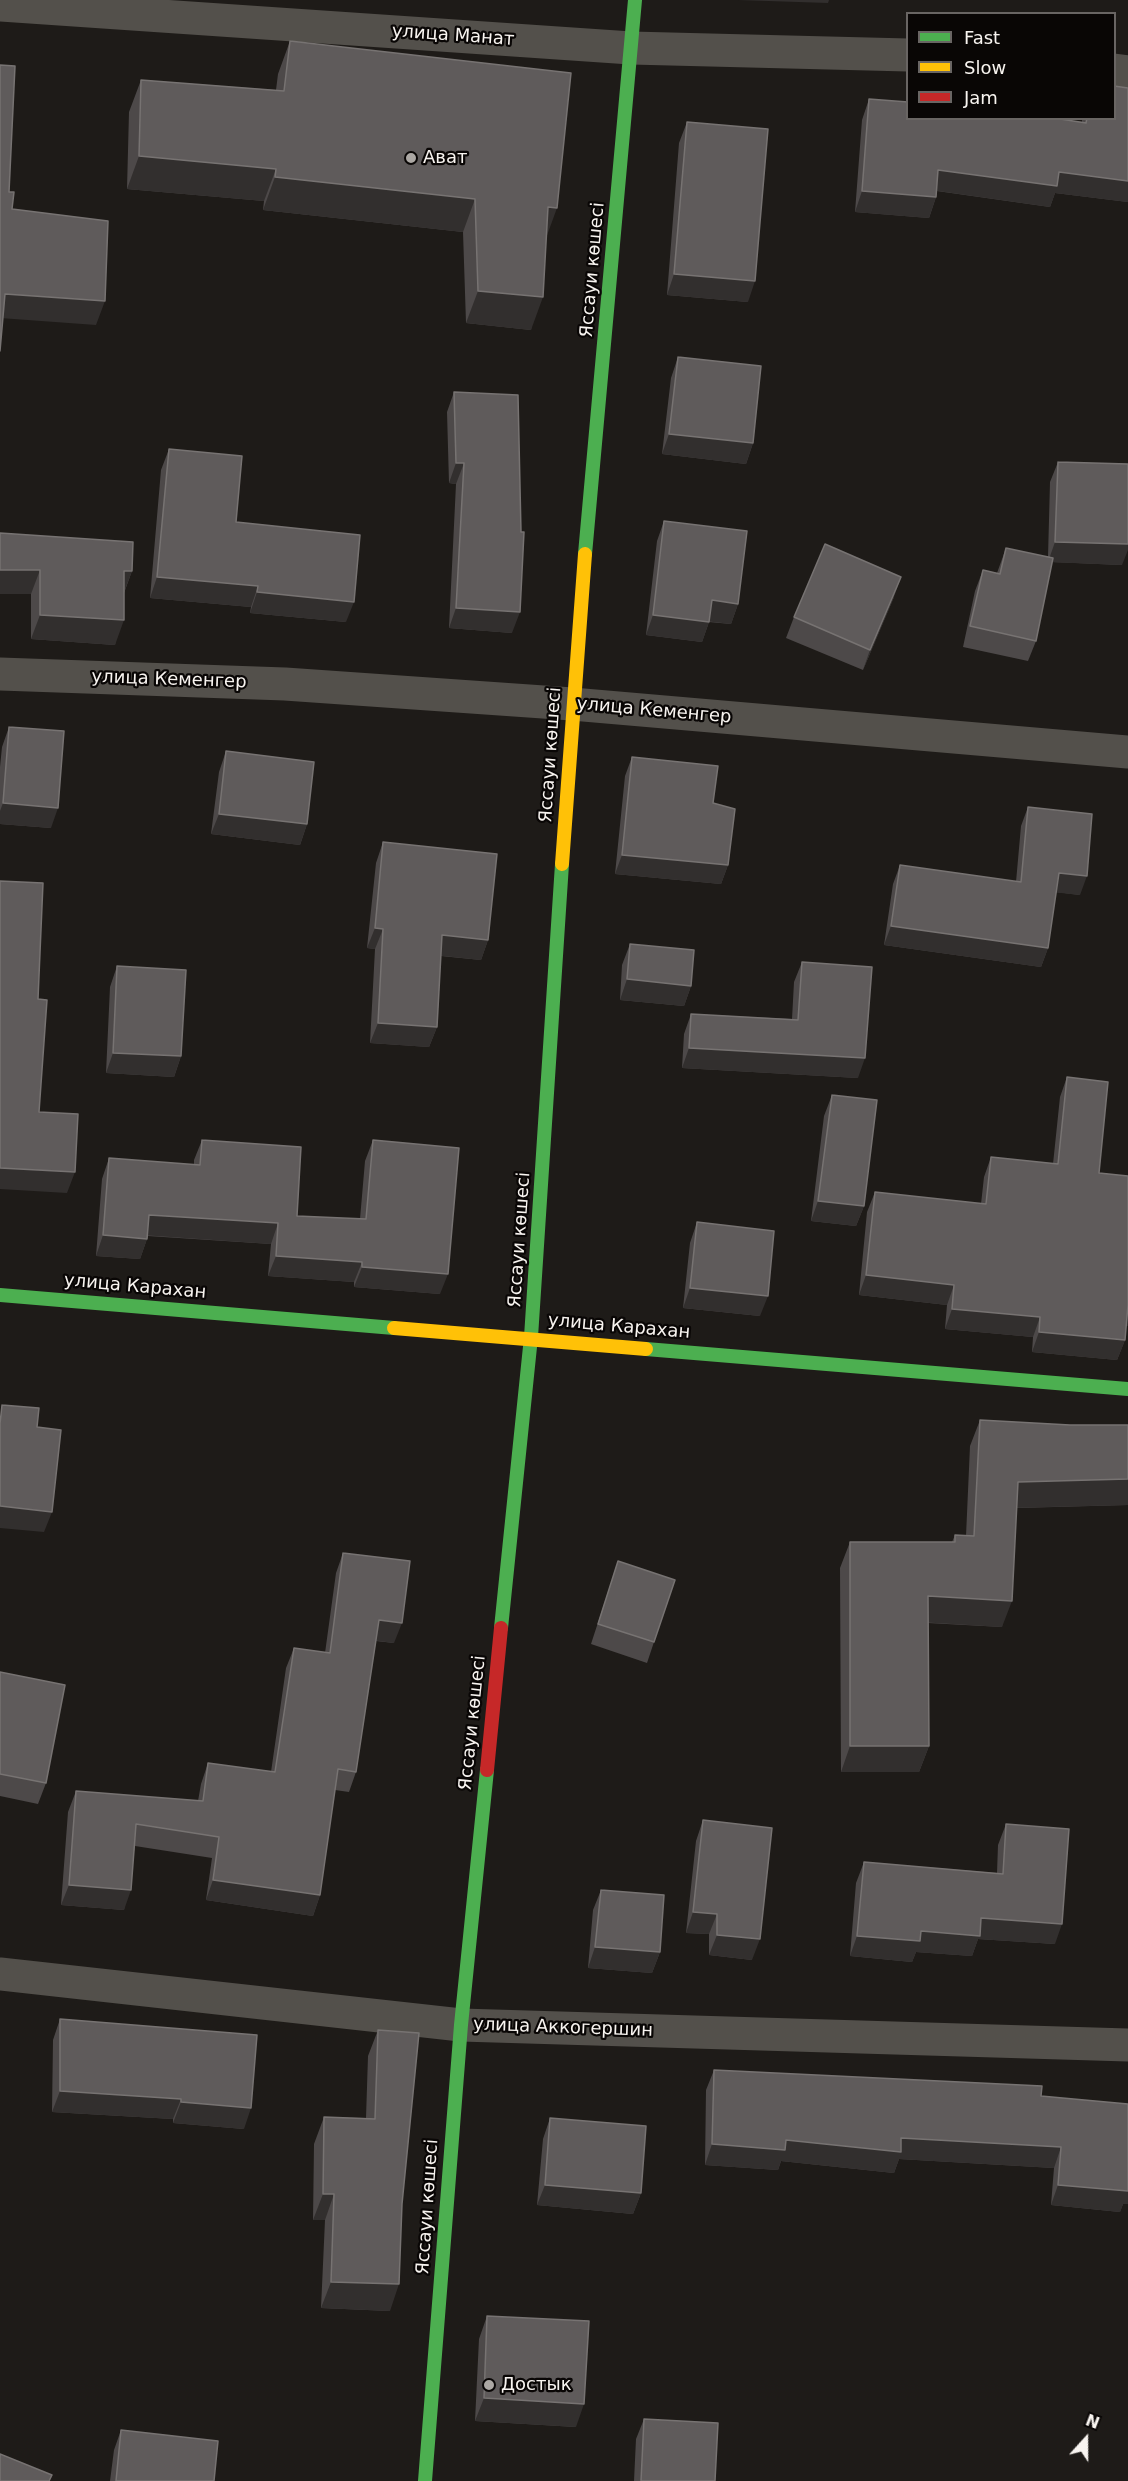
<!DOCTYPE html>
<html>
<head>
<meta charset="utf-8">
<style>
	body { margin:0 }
	#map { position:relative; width:1128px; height:2481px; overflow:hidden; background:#1e1b18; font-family:"DejaVu Sans",sans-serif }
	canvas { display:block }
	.legend { position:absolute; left:906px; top:12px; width:210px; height:108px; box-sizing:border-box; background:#090605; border:2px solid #696563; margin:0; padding:8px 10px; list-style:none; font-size:18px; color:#f8f4f0 }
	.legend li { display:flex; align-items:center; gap:12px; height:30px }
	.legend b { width:30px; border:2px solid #696563 }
	.north { position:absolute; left:1056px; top:2409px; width:60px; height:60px; -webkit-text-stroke:4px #090605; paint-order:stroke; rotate:21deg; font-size:16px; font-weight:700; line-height:24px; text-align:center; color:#f8f4f0 }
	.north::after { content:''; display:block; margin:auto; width:21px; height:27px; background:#f8f4f0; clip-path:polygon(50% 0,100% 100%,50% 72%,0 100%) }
</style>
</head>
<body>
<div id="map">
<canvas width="1128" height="2481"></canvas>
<ul class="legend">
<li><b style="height:8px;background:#4caf50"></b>Fast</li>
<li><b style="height:8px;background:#ffc107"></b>Slow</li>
<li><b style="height:8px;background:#c62828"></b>Jam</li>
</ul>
<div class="north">N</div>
</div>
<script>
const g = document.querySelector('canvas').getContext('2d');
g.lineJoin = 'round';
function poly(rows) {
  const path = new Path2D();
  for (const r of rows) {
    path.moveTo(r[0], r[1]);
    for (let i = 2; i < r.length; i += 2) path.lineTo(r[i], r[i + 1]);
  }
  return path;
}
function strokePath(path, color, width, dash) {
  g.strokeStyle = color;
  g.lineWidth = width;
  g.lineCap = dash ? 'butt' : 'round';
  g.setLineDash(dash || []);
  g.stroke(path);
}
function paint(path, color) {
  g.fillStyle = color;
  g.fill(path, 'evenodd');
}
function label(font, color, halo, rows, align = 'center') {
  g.font = font + ' "DejaVu Sans",sans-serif';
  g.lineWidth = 4.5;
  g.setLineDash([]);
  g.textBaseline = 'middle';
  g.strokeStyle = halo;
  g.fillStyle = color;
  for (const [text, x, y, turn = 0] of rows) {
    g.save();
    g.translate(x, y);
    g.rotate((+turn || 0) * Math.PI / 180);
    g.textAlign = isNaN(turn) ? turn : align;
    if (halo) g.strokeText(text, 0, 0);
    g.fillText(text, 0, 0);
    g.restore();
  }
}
strokePath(poly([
	[0,5,631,48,908,55],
	[1114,70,1128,72],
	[0,674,285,684,572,704,1128,752],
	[0,1974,461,2025,1128,2045]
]), '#53504b', 33);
strokePath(poly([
	[585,554,635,0],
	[0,1295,394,1328],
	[646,1349,1128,1389],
	[501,1628,531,1337,562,864],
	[425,2481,461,2025,487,1770]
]), '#4caf50', 14);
strokePath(poly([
	[562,864,585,554],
	[394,1328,646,1349]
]), '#ffc107', 14);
strokePath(poly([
	[487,1770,501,1628]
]), '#c62828', 14);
paint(poly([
	[290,41,546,237,531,330,466,323,463,232,263,210,264,201,127,189,129,112,141,80,276,90,278,74],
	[1128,88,1128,202,1055,193,1050,207,937,191,936,197,929,218,855,212,862,120,869,99,1082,122,1082,118,1114,118],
	[687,122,748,302,667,295,679,143],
	[678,357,753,443,746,464,662,454,671,378],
	[454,392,512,633,449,628,456,484,449,483,447,412],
	[169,449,236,522,346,622,250,613,251,607,150,598,161,470],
	[1058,462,1122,565,1052,562,1036,641,1028,661,963,647,975,591,983,570,997,573,1006,548,1048,557,1050,482],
	[664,521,738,604,731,624,709,622,702,642,646,635,657,541],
	[0,533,132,571,124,593,115,645,31,639,31,594],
	[894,597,863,670,786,638,794,617],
	[9,727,51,828,0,824,0,767,2,747],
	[226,751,307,824,300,845,211,834,219,772],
	[632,757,713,803,728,865,721,884,615,874,625,776],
	[1028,807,1080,895,1056,892,1048,948,1041,967,884,945,893,884,900,865,1016,882,1021,826],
	[383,842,488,940,481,960,441,956,437,1027,429,1047,370,1043,375,949,367,948,376,863],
	[630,944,691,986,684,1006,620,1000,622,965],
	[802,962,858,1078,682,1068,684,1034,691,1014,792,1019,794,982],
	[117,966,181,1056,174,1077,106,1073,110,987],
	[1067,1077,1099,1173,1128,1176,1128,1326,1126,1326,1125,1340,1117,1360,1032,1352,1033,1337,945,1329,947,1305,859,1295,867,1212,875,1192,981,1204,984,1177,991,1157,1053,1164,1060,1097],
	[832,1095,864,1206,856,1226,811,1221,824,1116],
	[202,1140,297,1216,360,1219,365,1161,373,1140,440,1294,354,1287,354,1282,268,1276,271,1244,148,1236,140,1259,96,1256,102,1179,109,1158,194,1165,194,1160],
	[697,1222,760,1316,683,1308,690,1243],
	[980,1420,1070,1425,1128,1425,1128,1505,1017,1508,1002,1627,928,1623,929,1746,919,1772,841,1772,840,1568,850,1542,952,1542,955,1535,966,1536,970,1446],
	[343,1553,394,1643,376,1641,356,1772,349,1792,335,1790,320,1895,313,1916,206,1900,212,1858,135,1846,124,1910,61,1905,68,1812,76,1791,198,1801,201,1784,208,1763,271,1772,286,1668,294,1648,325,1653,336,1573],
	[618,1561,654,1642,647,1663,591,1644],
	[0,1672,46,1783,38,1804,0,1796],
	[703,1820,752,1960,709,1955,709,1934,686,1933,696,1841],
	[1006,1824,1055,1944,978,1939,972,1956,916,1952,912,1962,850,1956,856,1883,864,1862,997,1873,998,1845],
	[601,1890,660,1952,652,1973,588,1968,593,1910],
	[60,2019,244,2129,173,2123,173,2119,52,2112,53,2040],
	[378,2030,390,2311,321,2308,325,2220,313,2220,314,2144,324,2117,366,2118,368,2056],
	[714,2070,1041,2096,1123,2204,1120,2212,1051,2205,1054,2168,899,2159,894,2173,781,2161,778,2170,705,2165,706,2090],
	[550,2118,641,2193,633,2214,537,2205,543,2139],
	[487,2316,576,2427,475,2421,479,2339],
	[644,2419,715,2481,634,2481,636,2439],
	[121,2430,214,2481,110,2481,114,2450]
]), '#4d4949');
paint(poly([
	[738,0,829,0,828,3],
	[139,156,276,169,264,201,127,189],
	[938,170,1059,172,1128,181,1128,202,1055,193,1050,207,931,190],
	[275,177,475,199,463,232,263,210],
	[862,191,936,197,929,218,855,212],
	[548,207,557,208,545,241],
	[674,274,755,281,748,302,667,295],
	[478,291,543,297,531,330,466,323],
	[5,294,105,301,96,325,0,318],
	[669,434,753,443,746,464,662,454],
	[456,463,464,463,456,484,449,483],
	[1055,542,1128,544,1128,550,1122,565,1048,562],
	[0,570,40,570,31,594,0,594],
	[124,571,132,571,123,595],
	[157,577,258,586,251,607,150,598],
	[901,577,894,597,863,670,870,650],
	[257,592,354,602,346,622,250,613],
	[712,600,738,604,731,624,705,621],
	[456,608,520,612,512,633,449,628],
	[40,615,124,620,115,645,31,639],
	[653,615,709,622,702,642,646,635],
	[3,803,58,808,51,828,0,824,0,811],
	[219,814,307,824,300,845,211,834],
	[622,855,728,865,721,884,615,874],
	[1059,873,1087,876,1080,895,1052,892],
	[891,926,1048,948,1041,967,884,945],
	[375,928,383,929,375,949,367,948],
	[442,935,488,940,481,960,434,955],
	[627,979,691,986,684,1006,620,1000],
	[378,1023,437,1027,429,1047,370,1043],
	[689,1048,865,1058,858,1078,682,1068],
	[113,1053,181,1056,174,1077,106,1073],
	[0,1168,75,1172,67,1193,0,1189],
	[818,1201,864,1206,856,1226,811,1221],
	[149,1215,278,1223,271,1244,142,1235],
	[103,1235,147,1239,140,1259,96,1256],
	[276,1256,362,1262,354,1282,268,1276],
	[362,1267,448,1274,440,1294,354,1287],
	[866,1275,954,1285,947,1305,859,1295],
	[690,1288,768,1296,760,1316,683,1308],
	[1128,1305,1128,1326,1120,1325],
	[952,1309,1040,1317,1033,1337,945,1329],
	[1039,1332,1125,1340,1117,1360,1032,1352],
	[1128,1479,1128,1505,1009,1508,1018,1482],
	[0,1506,52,1512,44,1532,0,1528],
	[928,1596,1012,1601,1002,1627,919,1622],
	[379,1620,402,1623,394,1643,371,1640],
	[850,1746,929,1746,919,1772,841,1772],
	[213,1880,320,1895,313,1916,206,1900],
	[69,1885,131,1890,124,1910,61,1905],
	[693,1912,717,1914,709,1934,686,1933],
	[981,1918,1062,1924,1055,1944,978,1939,972,1956,916,1952,912,1962,850,1956,857,1936,921,1931],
	[717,1935,760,1939,752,1960,709,1955],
	[595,1947,660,1952,652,1973,588,1968],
	[60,2091,181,2099,173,2119,52,2112],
	[181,2102,251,2108,244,2129,173,2123],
	[901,2138,1061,2147,1054,2168,899,2159,894,2173,781,2161,778,2170,705,2165,712,2144,786,2140],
	[1128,2184,1128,2204,1123,2204,1120,2212,1051,2205,1058,2185],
	[545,2185,641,2193,633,2214,537,2205],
	[323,2194,334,2194,325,2220,313,2220],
	[331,2282,399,2284,390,2311,321,2308],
	[484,2398,584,2404,576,2427,475,2421]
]), '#322f2e');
const building = poly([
	[290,41,571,73,557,208,548,207,543,297,478,291,475,199,275,177,276,169,139,156,141,80,284,91,290,41],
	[0,65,15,66,9,192,14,192,12,209,108,221,105,301,5,294,0,351,0,65],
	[1114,86,1128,88,1128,181,1059,172,1057,186,938,170,936,197,862,191,869,99,908,102,908,118,1054,118,1086,123,1087,118,1114,118,1114,86],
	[687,122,768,129,755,281,674,274,687,122],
	[678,357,761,366,753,443,669,434,678,357],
	[454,392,518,395,521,532,524,532,520,612,456,608,464,463,456,463,454,392],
	[169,449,242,456,236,522,360,535,354,602,257,592,258,586,157,577,169,449],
	[1058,462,1128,464,1128,544,1055,542,1058,462],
	[664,521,747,531,738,604,712,600,709,622,653,615,664,521],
	[0,533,133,542,132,571,124,571,124,620,40,615,40,570,0,570,0,533],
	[825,544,901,577,870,650,794,617,825,544],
	[1006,548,1053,558,1036,641,970,626,983,570,1000,574,1006,548],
	[9,727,64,731,58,808,3,803,9,727],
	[226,751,314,762,307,824,219,814,226,751],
	[632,757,718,766,713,803,735,809,728,865,622,855,632,757],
	[1028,807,1092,814,1087,876,1059,873,1048,948,891,926,900,865,1021,882,1028,807],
	[383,842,497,854,488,940,442,935,437,1027,378,1023,383,929,375,928,383,842],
	[0,881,43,883,38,999,47,1000,39,1112,78,1114,75,1172,0,1168,0,881],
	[630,944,694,950,691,986,627,979,630,944],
	[802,962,872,967,865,1058,689,1048,691,1014,798,1020,802,962],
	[117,966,186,970,181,1056,113,1053,117,966],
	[1067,1077,1108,1082,1099,1173,1128,1176,1128,1305,1125,1340,1039,1332,1040,1317,952,1309,954,1285,866,1275,875,1192,986,1204,991,1157,1058,1164,1067,1077],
	[832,1095,877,1100,864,1206,818,1201,832,1095],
	[202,1140,301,1147,297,1216,366,1219,373,1140,459,1148,448,1274,362,1267,362,1262,276,1256,278,1223,149,1215,147,1239,103,1235,109,1158,200,1165,202,1140],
	[697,1222,774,1231,768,1296,690,1288,697,1222],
	[2,1405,39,1408,37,1427,61,1430,52,1512,0,1506,0,1424,2,1405],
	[980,1420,1070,1425,1128,1425,1128,1479,1018,1482,1012,1601,928,1596,929,1746,850,1746,850,1542,955,1542,955,1535,974,1536,980,1420],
	[343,1553,410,1561,402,1623,379,1620,356,1772,338,1769,320,1895,213,1880,219,1837,136,1824,131,1890,69,1885,76,1791,203,1801,208,1763,275,1772,294,1648,330,1653,343,1553],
	[618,1561,675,1580,654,1642,598,1624,618,1561],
	[0,1672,65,1685,46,1783,0,1774,0,1672],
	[703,1820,772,1828,760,1939,717,1935,717,1914,693,1912,703,1820],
	[1006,1824,1069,1829,1062,1924,981,1918,980,1936,921,1931,920,1941,857,1936,864,1862,1003,1874,1006,1824],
	[601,1890,664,1895,660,1952,595,1947,601,1890],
	[60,2019,257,2035,251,2108,181,2102,181,2099,60,2091,60,2019],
	[378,2030,419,2033,402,2204,399,2284,331,2282,334,2194,323,2194,324,2117,375,2119,378,2030],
	[714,2070,1042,2086,1041,2096,1128,2104,1128,2191,1058,2185,1061,2147,901,2138,901,2152,786,2140,785,2150,712,2144,714,2070],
	[550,2118,646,2126,641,2193,545,2185,550,2118],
	[487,2316,589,2321,584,2404,484,2398,487,2316],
	[644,2419,718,2423,715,2481,641,2481,644,2419],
	[121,2430,218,2441,214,2481,116,2481,121,2430],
	[0,2454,52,2475,49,2481,0,2481,0,2454]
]);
paint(building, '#5f5b5b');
strokePath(building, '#777372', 1.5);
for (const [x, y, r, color] of [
	[411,158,6,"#aca8a4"],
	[489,2385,6,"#aca8a4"]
]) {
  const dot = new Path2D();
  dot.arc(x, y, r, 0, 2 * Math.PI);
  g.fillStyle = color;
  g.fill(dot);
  strokePath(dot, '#090605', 2);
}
label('18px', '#f8f4f0', '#090605', [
	["улица Манат",453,36,4],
	["Яссауи көшесі",593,270,-85],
	["улица Кеменгер",169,680,2],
	["улица Кеменгер",654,711,5],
	["Яссауи көшесі",551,755,-86],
	["Яссауи көшесі",520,1240,-86],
	["улица Карахан",135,1287,5],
	["улица Карахан",619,1327,5],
	["Яссауи көшесі",473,1723,-84],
	["улица Аккогершин",563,2028,2],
	["Яссауи көшесі",428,2207,-86]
]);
label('18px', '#f8f4f0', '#090605', [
	["Ават",423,158],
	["Достык",501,2385]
], 'left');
</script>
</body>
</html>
